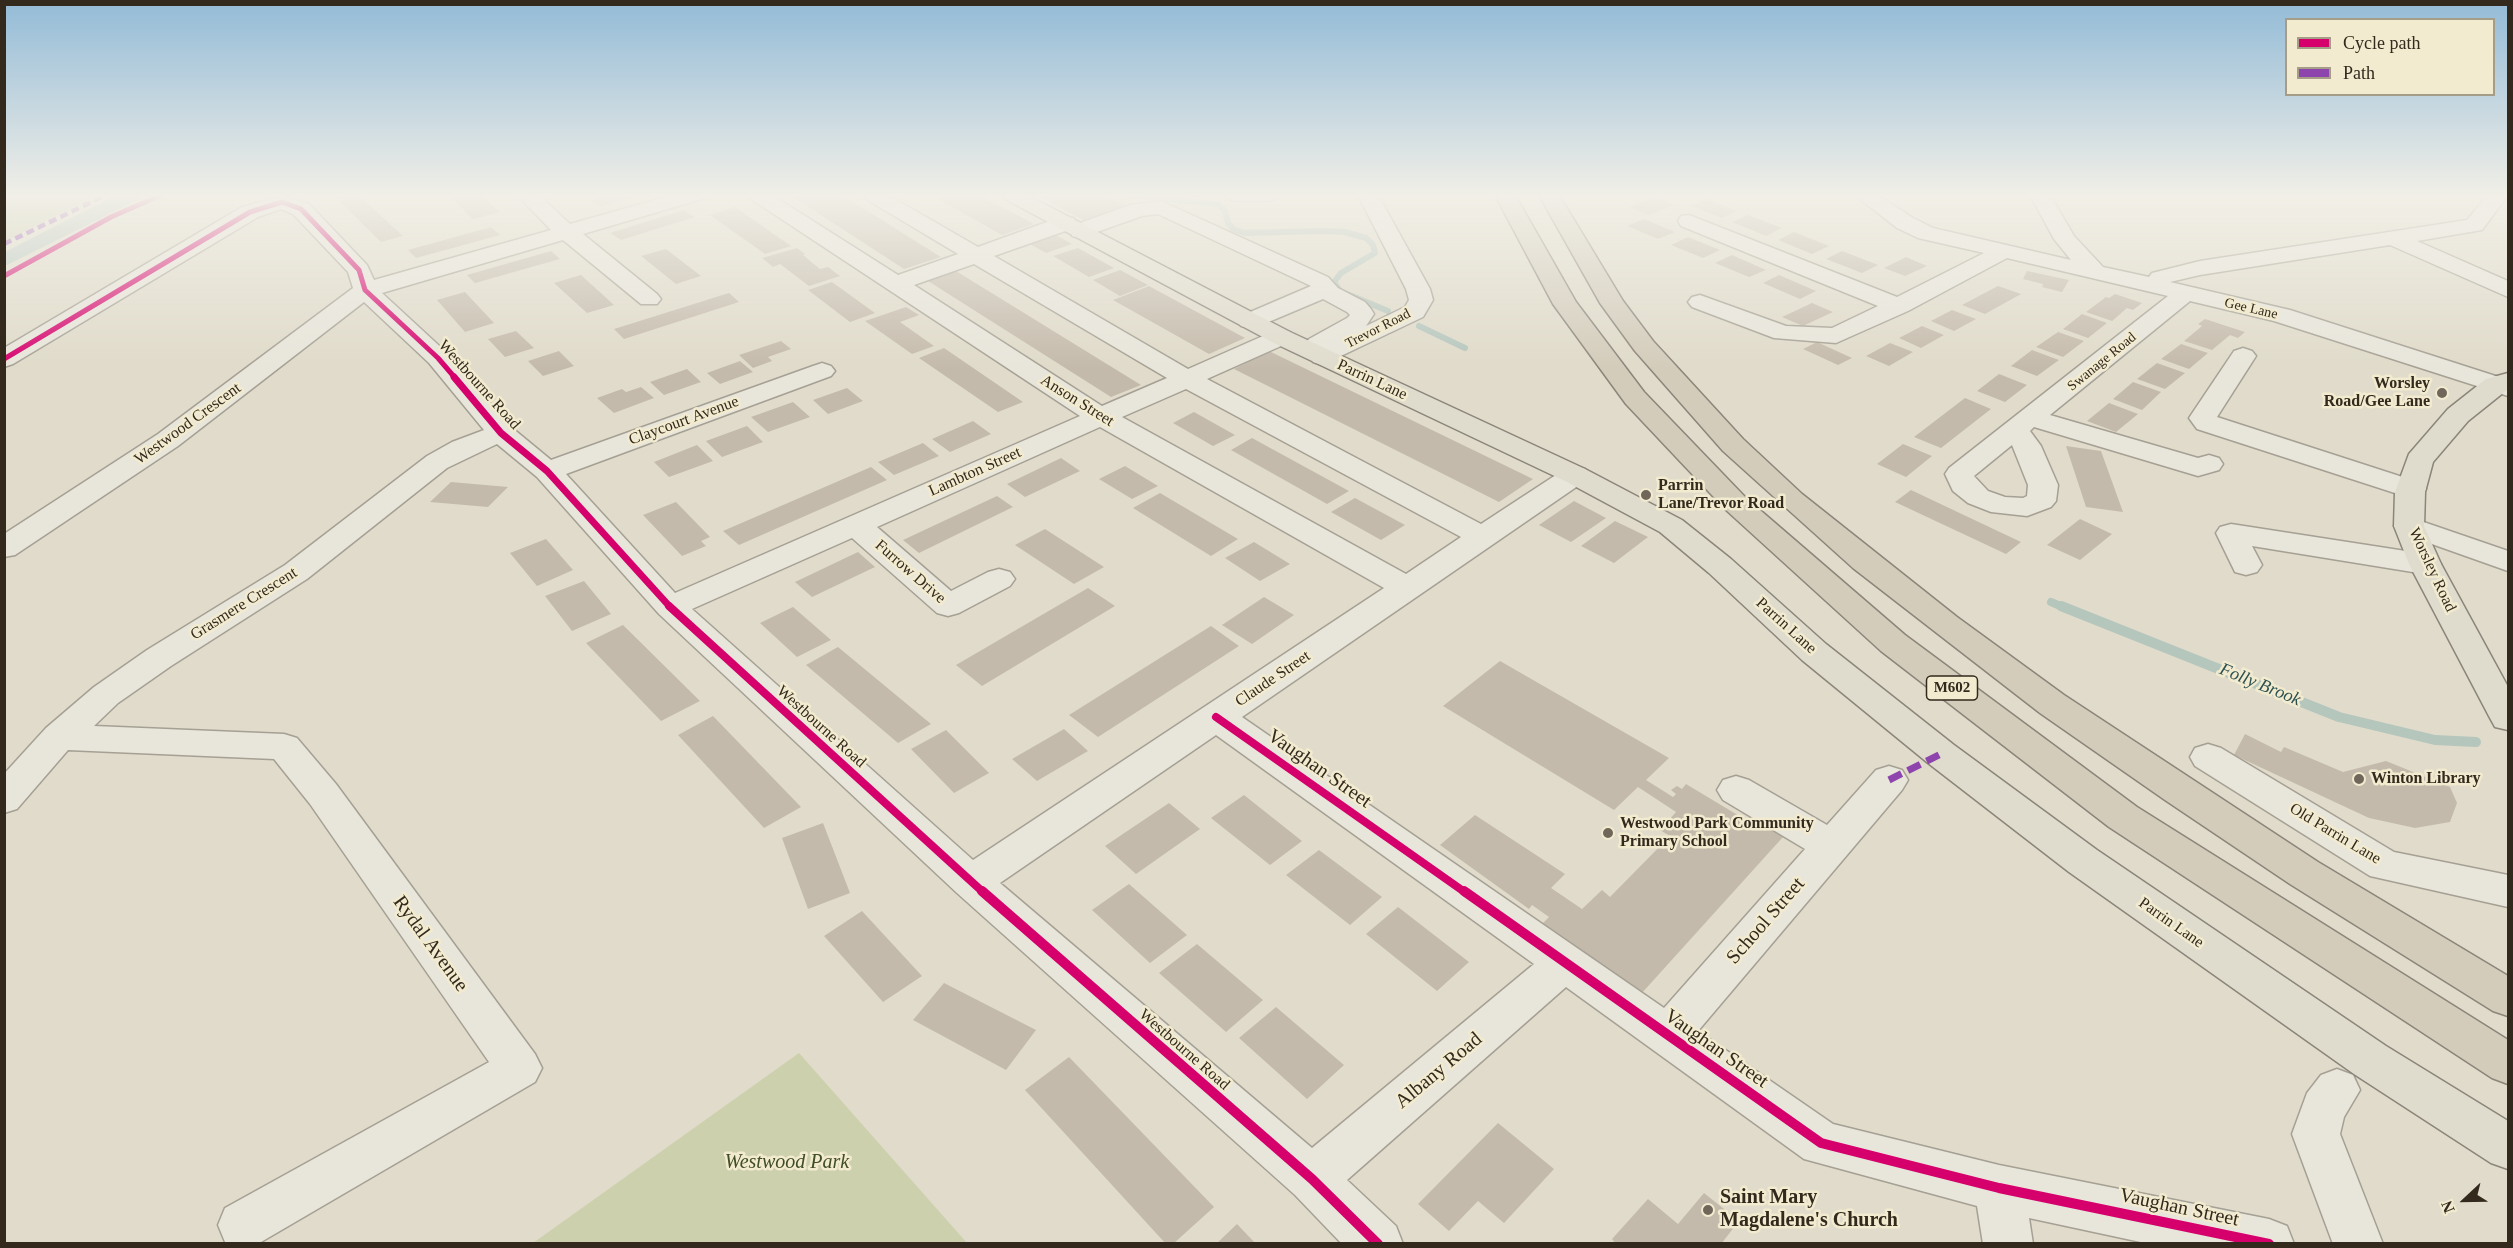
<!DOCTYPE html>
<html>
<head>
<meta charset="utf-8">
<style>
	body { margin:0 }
	#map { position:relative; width:2513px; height:1248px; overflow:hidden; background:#e0dbca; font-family:Georgia,serif }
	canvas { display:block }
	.frame { position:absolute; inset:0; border:6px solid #33291d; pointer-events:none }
	.legend { position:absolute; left:2285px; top:18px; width:210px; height:78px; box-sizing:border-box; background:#f2ebcf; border:2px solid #a69d88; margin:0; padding:8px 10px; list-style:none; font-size:18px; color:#33291d }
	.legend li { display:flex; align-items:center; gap:12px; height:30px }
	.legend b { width:30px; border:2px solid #a69d88 }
	.north { position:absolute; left:2435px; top:1170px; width:60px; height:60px; -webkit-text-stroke:4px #f2ebcf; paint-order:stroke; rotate:248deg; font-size:16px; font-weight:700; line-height:24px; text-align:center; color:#33291d }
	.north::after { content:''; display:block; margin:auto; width:21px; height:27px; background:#33291d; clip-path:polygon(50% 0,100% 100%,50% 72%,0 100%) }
</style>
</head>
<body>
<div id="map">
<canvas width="2513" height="1248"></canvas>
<div class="frame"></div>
<ul class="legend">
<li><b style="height:8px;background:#d6006c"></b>Cycle path</li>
<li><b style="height:8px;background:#8e44ad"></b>Path</li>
</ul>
<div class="north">N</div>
</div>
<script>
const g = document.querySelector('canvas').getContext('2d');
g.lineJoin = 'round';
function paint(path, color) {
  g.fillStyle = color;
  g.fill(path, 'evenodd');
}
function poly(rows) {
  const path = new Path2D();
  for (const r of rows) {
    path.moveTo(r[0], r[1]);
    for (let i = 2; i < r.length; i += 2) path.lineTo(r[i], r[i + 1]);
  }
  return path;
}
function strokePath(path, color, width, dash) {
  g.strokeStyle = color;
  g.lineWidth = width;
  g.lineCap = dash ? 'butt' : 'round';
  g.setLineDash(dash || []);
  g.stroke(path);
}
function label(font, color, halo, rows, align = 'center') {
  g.font = font + ' Georgia,serif';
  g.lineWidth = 5;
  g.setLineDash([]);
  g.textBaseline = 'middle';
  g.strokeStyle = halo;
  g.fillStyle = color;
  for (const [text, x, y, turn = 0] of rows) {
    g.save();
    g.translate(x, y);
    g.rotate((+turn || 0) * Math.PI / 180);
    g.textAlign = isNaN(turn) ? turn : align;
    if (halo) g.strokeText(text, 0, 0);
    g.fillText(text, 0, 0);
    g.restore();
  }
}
paint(poly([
	[5,195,99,195,5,241],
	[799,1053,967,1243,533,1243]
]), '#cdd0ad');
paint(poly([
	[116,195,147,195,5,266,5,252]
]), '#b5c6bd');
strokePath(poly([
	[1125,195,1218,204,1225,211,1228,223,1233,229,1244,233,1325,231,1345,232,1366,238,1373,245,1375,253,1341,273,1334,282,1340,291,1388,311],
	[1419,326,1465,348]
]), '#b5c6bd', 6);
strokePath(poly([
	[2051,602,2065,608]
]), '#b5c6bd', 8);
strokePath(poly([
	[2061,606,2339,717,2435,740,2476,742]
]), '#b5c6bd', 10);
paint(poly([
	[333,195,359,195,403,236,381,242],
	[481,195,500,212,473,219,449,196],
	[607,195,640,195,600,207,590,200],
	[790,195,842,195,941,257,904,269],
	[947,195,980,195,1034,224,1002,235,936,198],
	[1036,195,1105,195,1131,208,1089,223],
	[1654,197,1674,205,1649,215,1629,207],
	[1706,199,1737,211,1722,218,1691,206],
	[735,207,791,246,765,254,710,215],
	[684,210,695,217,621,240,610,233],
	[1748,215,1782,228,1766,236,1732,222],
	[1644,219,1675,232,1658,239,1627,226],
	[491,227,500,235,416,258,408,250],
	[1794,232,1829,246,1812,254,1778,240],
	[1056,235,1072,244,1046,253,1030,244],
	[1688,237,1720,250,1703,258,1671,245],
	[797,248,805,254,803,255,820,269,828,267,840,276,809,286,780,264,773,267,762,258],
	[1078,248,1114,268,1089,277,1053,256],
	[666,249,701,276,676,284,641,256],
	[551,251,560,259,475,283,467,275],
	[1842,251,1878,265,1862,273,1826,259],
	[1732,255,1766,270,1749,277,1715,263],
	[1906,257,1927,266,1905,276,1884,268],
	[1120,270,1148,285,1120,296,1093,280],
	[956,271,1141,385,1111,397,928,281],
	[2027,271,2069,280,2062,292,2042,287,2043,284,2023,279],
	[581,275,614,305,587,313,554,283],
	[1779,275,1816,291,1800,299,1763,283],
	[832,282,875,313,850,322,808,290],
	[1149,286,1245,338,1209,354,1113,300],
	[1998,286,2021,294,1985,314,1962,305],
	[465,292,494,323,465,332,437,300],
	[729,293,739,302,624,339,614,329],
	[2115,294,2142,303,2133,310,2127,308,2112,321,2086,312,2106,297,2109,298],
	[1812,303,1833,312,1803,326,1782,317],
	[906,307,919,315,900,322,934,346,912,354,865,321],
	[1952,310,1976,319,1954,331,1931,321],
	[2082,314,2107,323,2088,338,2063,329],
	[2205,319,2245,332,2238,338,2230,335,2212,350,2184,341,2202,326,2198,324],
	[1922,326,1944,335,1921,348,1899,338],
	[516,331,534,348,505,357,488,339],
	[2058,332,2084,341,2063,357,2036,347],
	[781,341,791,349,768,357,772,361,753,368,739,355],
	[1817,342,1852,358,1838,365,1803,349],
	[1890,343,1913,352,1889,366,1866,356],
	[2181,344,2208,353,2189,369,2161,359],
	[944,348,1023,402,998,412,919,358],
	[2032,350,2059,360,2037,376,2011,366],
	[559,351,574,366,543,376,528,361],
	[1269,351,1533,479,1499,502,1234,369],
	[740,361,753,372,720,384,707,373],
	[2157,363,2185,373,2165,389,2137,379],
	[687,369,701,382,664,395,650,382],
	[1999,374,2027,385,2005,402,1977,391],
	[2133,382,2161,392,2142,410,2113,399],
	[641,387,654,398,614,413,597,398,622,389,626,392],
	[847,388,863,401,828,414,813,400],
	[1965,398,1991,409,1941,448,1914,437],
	[793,402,810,417,768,432,751,417],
	[2109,403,2138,414,2116,432,2087,421],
	[1194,412,1235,435,1213,446,1173,423],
	[973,421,991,434,950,452,932,439],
	[747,426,763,442,722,457,706,441],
	[1252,438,1349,491,1327,504,1231,450],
	[923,443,939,456,894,475,878,462],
	[1903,444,1932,456,1906,477,1877,464],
	[697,445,713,461,669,477,654,462],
	[2066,446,2101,451,2123,512,2086,507],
	[1061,458,1080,471,1025,497,1007,484],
	[1125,466,1158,486,1132,499,1099,479],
	[871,467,887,480,739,545,723,531],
	[451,482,508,487,488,507,430,502],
	[1911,490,2021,542,2006,554,1895,502],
	[1160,493,1238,539,1211,556,1133,508],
	[997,496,1013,507,919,553,903,540],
	[1355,498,1405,525,1381,540,1331,512],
	[1574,501,1606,518,1571,542,1539,525],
	[676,502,710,537,701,541,706,546,682,556,643,515],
	[2080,519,2112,534,2080,560,2047,545],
	[1615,521,1648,537,1614,563,1581,546],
	[1045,529,1104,567,1074,584,1015,545],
	[546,539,573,570,537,586,510,553],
	[1254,542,1290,564,1260,581,1225,558],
	[858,552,875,567,812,597,795,582],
	[584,581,611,614,572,631,545,596],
	[1088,588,1115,606,982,686,956,665],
	[1264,597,1294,615,1252,644,1222,625],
	[793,607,831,640,797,657,760,623],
	[623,625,700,701,661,721,586,643],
	[1211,626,1239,646,1098,737,1069,715],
	[838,647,931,724,898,743,806,665],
	[1500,661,1669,758,1646,780,1673,797,1676,794,1671,790,1677,786,1682,789,1686,784,1746,820,1749,817,1783,837,1641,994,1543,923,1549,917,1532,905,1529,909,1440,845,1475,815,1565,874,1551,888,1582,909,1602,890,1610,897,1670,836,1660,830,1676,812,1638,787,1614,810,1443,706],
	[713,716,801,807,764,828,678,735],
	[1064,729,1088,751,1037,781,1012,759],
	[946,730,989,773,954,793,911,749],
	[2245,734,2281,752,2284,747,2343,772,2386,761,2450,787,2457,803,2450,822,2415,828,2369,818,2234,755],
	[1244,795,1302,841,1270,865,1211,818],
	[1169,803,1200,829,1136,874,1105,846],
	[823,823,850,893,808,909,782,838],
	[1319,850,1382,897,1350,925,1286,875],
	[1129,884,1187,935,1150,963,1092,910],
	[1398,907,1469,962,1437,991,1366,934],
	[862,911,922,976,883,1002,824,936],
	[1197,944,1263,1000,1226,1032,1159,973],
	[944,983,1036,1030,1006,1070,913,1020],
	[1276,1007,1344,1065,1307,1099,1239,1038],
	[1069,1057,1214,1207,1173,1244,1166,1244,1025,1090],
	[1498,1123,1554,1169,1504,1223,1478,1201,1449,1231,1418,1204],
	[1704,1193,1739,1221,1721,1244,1616,1244,1612,1239,1648,1199,1678,1224],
	[1237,1224,1256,1244,1216,1244]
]), '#c4baab');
const minor = poly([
	[517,195,539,195,570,224,673,195,705,195,702,199,583,234,657,294,661,299,657,304,641,304,563,240,382,293,447,353,511,427,551,460,813,366,822,363,831,366,835,371,831,376,566,474,675,593,1080,416,751,199,748,195,772,195,898,275,958,254,866,199,863,195,888,195,978,247,1058,218,1074,218,1075,225,1130,205,1161,201,1328,277,1338,288,1365,302,1371,309,1374,314,1366,326,1405,307,1409,300,1406,289,1358,195,1378,195,1430,289,1433,300,1423,317,1322,365,1313,362,1305,344,1309,339,1347,318,1350,315,1347,312,1323,299,1259,326,1250,328,1241,326,1238,321,1241,316,1311,286,1158,214,1142,216,1080,238,1072,236,1071,229,994,256,1188,369,1272,332,1281,330,1290,332,1293,337,1290,342,1207,379,1481,524,1565,469,1575,466,1585,469,1589,475,1585,481,1242,717,1664,1008,1805,849,1723,800,1717,790,1723,780,1736,776,1749,780,1827,825,1876,770,1889,766,1902,770,1908,780,1902,790,1698,1031,1833,1124,1999,1165,2269,1219,2287,1226,2294,1244,2150,1244,2029,1218,2033,1244,1983,1244,1977,1206,1804,1159,1566,987,1347,1180,1396,1226,1403,1244,1342,1244,1295,1195,957,893,659,614,537,477,497,444,447,468,307,579,171,666,118,703,94,726,284,734,297,738,336,784,535,1054,542,1068,535,1082,261,1242,225,1242,218,1225,225,1208,489,1062,310,804,274,759,68,750,17,809,4,813,4,774,46,728,94,687,147,650,285,565,427,456,452,442,484,430,429,363,364,302,178,446,15,555,4,557,4,534,158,434,353,288,348,272,293,214,281,209,258,217,13,364,4,367,4,348,242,207,275,198,282,196,309,204,367,265,374,280,551,230,517,195],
	[974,264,1167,378,1102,406,914,285,974,264],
	[1186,389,1461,537,1406,574,1122,417,1186,389],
	[1100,427,1384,588,973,860,692,609,852,538,937,613,948,616,959,613,1010,586,1015,579,1010,572,999,569,988,572,951,591,877,527,1100,427],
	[1216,735,1534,964,1312,1148,1000,883,1216,735],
	[1226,195,1278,195,1275,199,1268,201,1236,201,1229,199,1226,195],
	[1855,195,1878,195,1913,218,1933,228,2071,260,2054,239,2030,195,2050,195,2074,236,2103,267,2149,277,2152,273,2200,261,2467,220,2488,195,2508,195,2482,230,2417,241,2508,281,2508,297,2390,245,2200,275,2170,282,2290,310,2508,380,2508,396,2274,321,2190,301,2050,415,2198,458,2209,455,2219,458,2223,464,2219,470,2198,476,2034,427,2030,431,2041,446,2058,485,2056,501,2051,507,2027,516,1991,512,1968,503,1953,491,1945,474,1949,468,2168,296,2007,258,1908,311,1836,343,1774,338,1692,307,1688,302,1692,297,1700,295,1786,326,1832,328,1878,306,1681,226,1678,221,1681,216,1689,215,1897,297,1984,253,1918,238,1897,228,1855,195],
	[2012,445,2028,485,2027,496,2023,498,2005,497,1988,491,1974,476,2012,445],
	[2243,348,2252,351,2256,356,2217,417,2421,483,2426,489,2421,495,2411,498,2401,495,2197,429,2189,418,2234,351,2243,348],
	[2409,517,2508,551,2508,571,2398,532,2394,526,2398,520,2409,517],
	[2231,524,2425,554,2436,557,2441,564,2436,571,2425,574,2252,546,2262,565,2257,572,2246,575,2235,572,2216,533,2220,527,2231,524],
	[2208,744,2221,748,2394,852,2508,875,2508,907,2370,876,2195,766,2190,757,2195,748,2208,744],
	[2337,1069,2353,1075,2360,1090,2344,1117,2340,1134,2383,1244,2333,1244,2292,1134,2307,1093,2321,1075,2337,1069]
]);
const major = poly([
	[1002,195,1027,195,1290,332,1585,469,1682,520,1731,559,1826,644,1954,745,2097,850,2386,1046,2508,1121,2508,1169,2491,1163,2354,1074,2069,872,1928,763,1802,660,1709,573,1660,532,1565,481,1272,342,1005,199,1002,195],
	[2508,373,2508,389,2468,421,2433,462,2425,492,2424,526,2441,564,2508,687,2508,730,2495,727,2490,718,2409,564,2394,526,2395,492,2409,454,2448,409,2486,379,2508,373]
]);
const highway = poly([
	[1495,195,1515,195,1576,302,1644,392,1746,498,1905,635,2137,807,2508,1040,2508,1084,2492,1078,2109,827,1881,651,1726,510,1626,404,1553,304,1495,195],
	[1539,195,1559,195,1623,301,1653,341,1743,439,1802,494,1957,617,2064,695,2318,862,2508,976,2508,1016,2493,1011,2290,884,2165,800,2040,713,1853,568,1723,451,1635,351,1600,303,1539,195]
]);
strokePath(minor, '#a5a093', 3);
strokePath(major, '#8b857a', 3);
strokePath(highway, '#8b857a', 3);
paint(minor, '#e8e5db');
paint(major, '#e0dccd');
paint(highway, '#d3ccbb');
strokePath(poly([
	[4,244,106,195]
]), '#8e44ad', 4.5, [8, 4.5]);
strokePath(poly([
	[1889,780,1941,754]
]), '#8e44ad', 7, [14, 7]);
strokePath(poly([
	[4,276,111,217,161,195],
	[4,359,250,212,282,202,301,209,359,270,365,290,438,358,456,379]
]), '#d6006c', 5);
strokePath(poly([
	[454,377,501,433,547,471,671,608]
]), '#d6006c', 7);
strokePath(poly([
	[669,606,984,893],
	[1216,717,1466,893]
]), '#d6006c', 8);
strokePath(poly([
	[982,891,1312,1179,1378,1244],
	[1464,891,1821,1143,1999,1188,2269,1244]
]), '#d6006c', 10);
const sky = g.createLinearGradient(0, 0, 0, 369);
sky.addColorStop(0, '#93bbd7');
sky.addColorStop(0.53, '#f1efe7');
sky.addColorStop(1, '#f1efe700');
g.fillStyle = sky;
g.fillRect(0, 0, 2513, 369);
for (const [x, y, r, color] of [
	[2442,393,6,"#70675a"],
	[1646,495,6,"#70675a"],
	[2359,779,6,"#70675a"],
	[1608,833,6,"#70675a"],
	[1708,1210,6,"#70675a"]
]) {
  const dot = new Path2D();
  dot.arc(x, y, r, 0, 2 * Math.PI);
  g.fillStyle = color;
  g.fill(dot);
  strokePath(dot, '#f2ebcf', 2);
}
label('14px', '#33291d', '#f2ebcf', [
	["Gee Lane",2251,309,13],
	["Trevor Road",1378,329,-27],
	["Swanage Road",2102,362,-39]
]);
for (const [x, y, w] of [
	[1952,688,51]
]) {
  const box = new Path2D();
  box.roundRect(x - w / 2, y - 12, w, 24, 4.5);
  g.fillStyle = '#f2ebcf';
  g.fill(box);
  strokePath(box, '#33291d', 1.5);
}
label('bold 15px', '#33291d', null, [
	["M602",1952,688]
]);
label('16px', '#33291d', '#f2ebcf', [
	["Parrin Lane",1372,380,25],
	["Westbourne Road",479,385,48],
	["Anson Street",1077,401,32],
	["Claycourt Avenue",684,421,-20],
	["Westwood Crescent",188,424,-36],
	["Lambton Street",975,472,-24],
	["Worsley Road",2432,570,65],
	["Furrow Drive",910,572,41],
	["Grasmere Crescent",244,604,-32],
	["Parrin Lane",1786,626,42],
	["Claude Street",1273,679,-34],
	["Westbourne Road",821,727,42],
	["Old Parrin Lane",2335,834,31],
	["Parrin Lane",2171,923,35],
	["Westbourne Road",1184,1050,41]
]);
label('bold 16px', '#33291d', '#f2ebcf', [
	["Worsley",2430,384,"right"],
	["Road/Gee Lane",2430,402,"right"],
	["Parrin",1658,486],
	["Lane/Trevor Road",1658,504],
	["Winton Library",2371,779],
	["Westwood Park Community",1620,824],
	["Primary School",1620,842]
], 'left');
label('italic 18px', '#2d5151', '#f2ebcf', [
	["Folly Brook",2260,685,22]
]);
label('20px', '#33291d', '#f2ebcf', [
	["Vaughan Street",1319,769,35],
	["School Street",1766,921,-49],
	["Rydal Avenue",430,944,54],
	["Vaughan Street",1716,1049,35],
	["Albany Road",1439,1071,-40],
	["Vaughan Street",2179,1208,12]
]);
label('italic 20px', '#404e25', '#f2ebcf', [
	["Westwood Park",787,1163]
]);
label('bold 20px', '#33291d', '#f2ebcf', [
	["Saint Mary",1720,1198],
	["Magdalene's Church",1720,1221]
], 'left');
</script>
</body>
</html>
